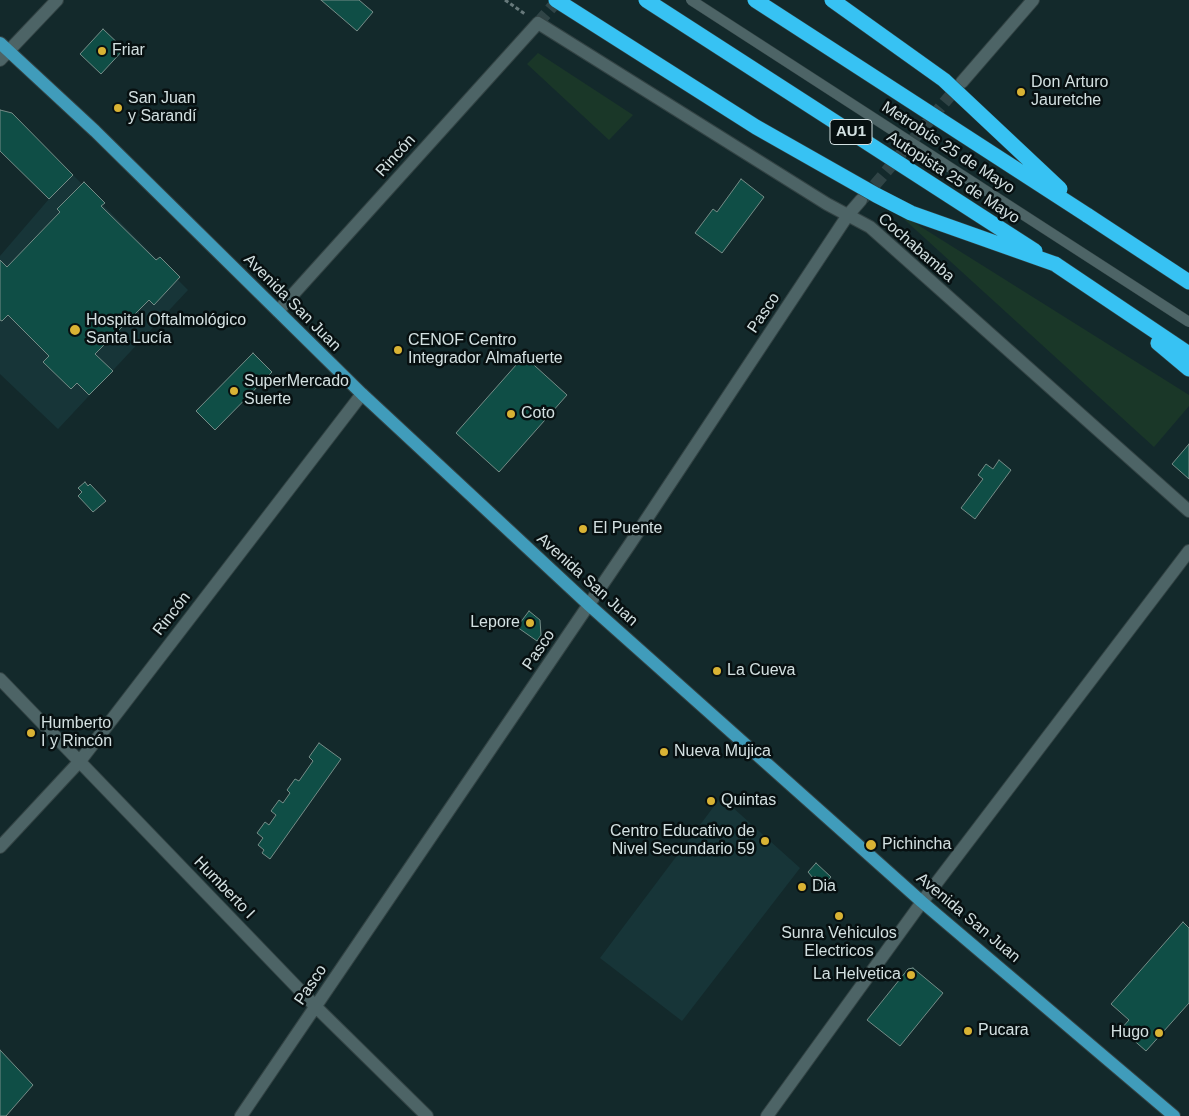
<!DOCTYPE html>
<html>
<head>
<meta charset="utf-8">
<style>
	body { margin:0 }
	canvas { display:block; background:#13292b }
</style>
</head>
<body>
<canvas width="1189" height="1116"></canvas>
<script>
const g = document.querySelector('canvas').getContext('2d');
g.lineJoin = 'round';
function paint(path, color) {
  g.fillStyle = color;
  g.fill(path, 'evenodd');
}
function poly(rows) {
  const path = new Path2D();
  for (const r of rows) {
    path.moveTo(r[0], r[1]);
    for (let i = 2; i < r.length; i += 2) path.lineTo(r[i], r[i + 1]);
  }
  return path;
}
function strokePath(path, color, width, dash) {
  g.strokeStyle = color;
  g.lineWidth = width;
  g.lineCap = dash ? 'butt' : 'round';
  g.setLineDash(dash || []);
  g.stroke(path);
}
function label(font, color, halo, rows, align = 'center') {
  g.font = font + ' Arial,sans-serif';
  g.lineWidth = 5;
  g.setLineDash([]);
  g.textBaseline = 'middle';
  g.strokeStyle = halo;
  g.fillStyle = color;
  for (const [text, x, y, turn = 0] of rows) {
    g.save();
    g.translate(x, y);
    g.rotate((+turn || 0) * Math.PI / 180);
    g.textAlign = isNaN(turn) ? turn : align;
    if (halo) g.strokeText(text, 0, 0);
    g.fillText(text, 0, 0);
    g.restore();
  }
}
paint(poly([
	[73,175,188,290,58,429,0,374,0,256,49,199],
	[721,797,800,868,682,1021,600,958]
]), '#173538');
paint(poly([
	[538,53,633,115,609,140,527,64],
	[894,210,1189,395,1189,406,1154,447]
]), '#1a3728');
const building = poly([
	[321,0,359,0,373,12,357,31,321,0],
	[103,29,124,49,101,74,80,54,103,29],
	[0,110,12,113,73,175,49,199,0,151,0,110],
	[741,179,764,197,722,253,695,233,713,209,717,212,741,179],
	[84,182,105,203,101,206,156,260,160,257,180,277,154,305,149,300,95,354,113,371,89,395,77,383,71,389,43,362,49,356,8,315,2,321,0,320,0,260,7,267,60,212,57,209,84,182],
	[253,353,272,372,215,430,196,411,253,353],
	[524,356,567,395,499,472,456,433,524,356],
	[1189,444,1189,479,1172,464,1189,444],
	[999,460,1011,470,975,519,961,508,983,479,978,475,986,464,993,469,999,460],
	[85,482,88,486,90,484,106,501,93,512,78,496,82,492,78,488,85,482],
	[529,611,540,620,541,635,537,641,517,627,529,611],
	[319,743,341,759,270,859,262,853,264,850,258,845,263,838,257,833,265,822,269,825,276,815,271,811,279,800,283,803,290,793,287,790,295,779,299,781,313,761,309,757,319,743],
	[816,863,831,877,822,887,815,880,817,878,815,876,813,878,808,872,816,863],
	[1183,922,1189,928,1189,1003,1146,1051,1121,1029,1129,1020,1111,1004,1183,922],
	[913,968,943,993,900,1046,867,1020,908,969,913,968],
	[0,1050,33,1085,6,1116,0,1116,0,1050]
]);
paint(building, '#0f4e46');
strokePath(building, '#758c87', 1);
strokePath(poly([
	[538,23,558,0],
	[863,199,960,84]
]), '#304446', 12, [12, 6]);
const minor = poly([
	[0,60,57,0],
	[962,82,1033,0],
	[278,311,538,23,827,204,870,227,1189,511],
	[0,679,316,1007,427,1116],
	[0,847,80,761,362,394],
	[241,1116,630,544,848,215,861,200],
	[767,1116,922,902,1189,551]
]);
const primary = poly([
	[0,43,95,131,362,394,589,605,922,902,1174,1116]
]);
const motorway = poly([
	[1087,215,1189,282],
	[1055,264,1189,354],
	[1158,343,1189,369]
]);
strokePath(minor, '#334344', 14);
strokePath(primary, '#334344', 14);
strokePath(motorway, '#334344', 16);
strokePath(poly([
	[505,0,525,14]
]), '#67797b', 3, [4, 2.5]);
strokePath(minor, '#4d6466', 12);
strokePath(primary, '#409cbb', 12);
strokePath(motorway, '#37c2f3', 15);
const serviceBridge = poly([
	[691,0,1189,322]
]);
const motorwayBridge = poly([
	[556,0,756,127,876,195,911,213,1055,264],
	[646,0,1035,251],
	[755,0,1087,215],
	[832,0,944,80,1060,189]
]);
strokePath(serviceBridge, '#334344', 11, []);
strokePath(motorwayBridge, '#334344', 16, []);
strokePath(serviceBridge, '#4d6466', 10);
strokePath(motorwayBridge, '#37c2f3', 15);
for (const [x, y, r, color] of [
	[102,51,5,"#d9b334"],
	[1021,92,5,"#d9b334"],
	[118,108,5,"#d9b334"],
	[75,330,6,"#d9b334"],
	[398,350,5,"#d9b334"],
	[234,391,5,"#d9b334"],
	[511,414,5,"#d9b334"],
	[583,529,5,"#d9b334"],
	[530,623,5,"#d9b334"],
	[717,671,5,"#d9b334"],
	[31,733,5,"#d9b334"],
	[664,752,5,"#d9b334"],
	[711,801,5,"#d9b334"],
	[765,841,5,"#d9b334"],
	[871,845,6,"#d9b334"],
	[802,887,5,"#d9b334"],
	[839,916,5,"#d9b334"],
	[911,975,5,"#d9b334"],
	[968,1031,5,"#d9b334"],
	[1159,1033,5,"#d9b334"]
]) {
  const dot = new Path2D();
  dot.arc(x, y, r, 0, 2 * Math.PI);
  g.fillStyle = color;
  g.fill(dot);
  strokePath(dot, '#071011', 2);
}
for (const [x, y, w] of [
	[851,132,42]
]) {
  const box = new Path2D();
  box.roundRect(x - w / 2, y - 12.5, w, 25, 4);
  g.fillStyle = '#071011';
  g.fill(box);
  strokePath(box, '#d3e0e1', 1);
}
label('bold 15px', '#d3e0e1', null, [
	["AU1",851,132]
]);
label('16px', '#d3e0e1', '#071011', [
	["Friar",112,51],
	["Don Arturo",1031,83],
	["Jauretche",1031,101],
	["San Juan",128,99],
	["y Sarandí",128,117],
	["Hospital Oftalmológico",86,321],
	["Santa Lucía",86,339],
	["CENOF Centro",408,341],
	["Integrador Almafuerte",408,359],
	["SuperMercado",244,382],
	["Suerte",244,400],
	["Coto",521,414],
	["El Puente",593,529],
	["Lepore",520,623,"right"],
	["La Cueva",727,671],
	["Humberto",41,724],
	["I y Rincón",41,742],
	["Nueva Mujica",674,752],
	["Quintas",721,801],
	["Centro Educativo de",755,832,"right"],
	["Nivel Secundario 59",755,850,"right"],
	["Pichincha",882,845],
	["Dia",812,887],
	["Sunra Vehiculos",839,934,"center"],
	["Electricos",839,952,"center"],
	["La Helvetica",901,975,"right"],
	["Pucara",978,1031],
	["Hugo",1149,1033,"right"]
], 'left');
label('16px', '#d3e0e1', '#071011', [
	["Metrobús 25 de Mayo",948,148,33],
	["Rincón",396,156,-48],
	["Autopista 25 de Mayo",953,178,33],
	["Cochabamba",916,248,41],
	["Avenida San Juan",292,303,45],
	["Pasco",764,313,-56],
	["Avenida San Juan",587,580,42],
	["Rincón",172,614,-52],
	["Pasco",539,650,-56],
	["Humberto I",224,888,46],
	["Avenida San Juan",968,918,40],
	["Pasco",311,985,-56]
]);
</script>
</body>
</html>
